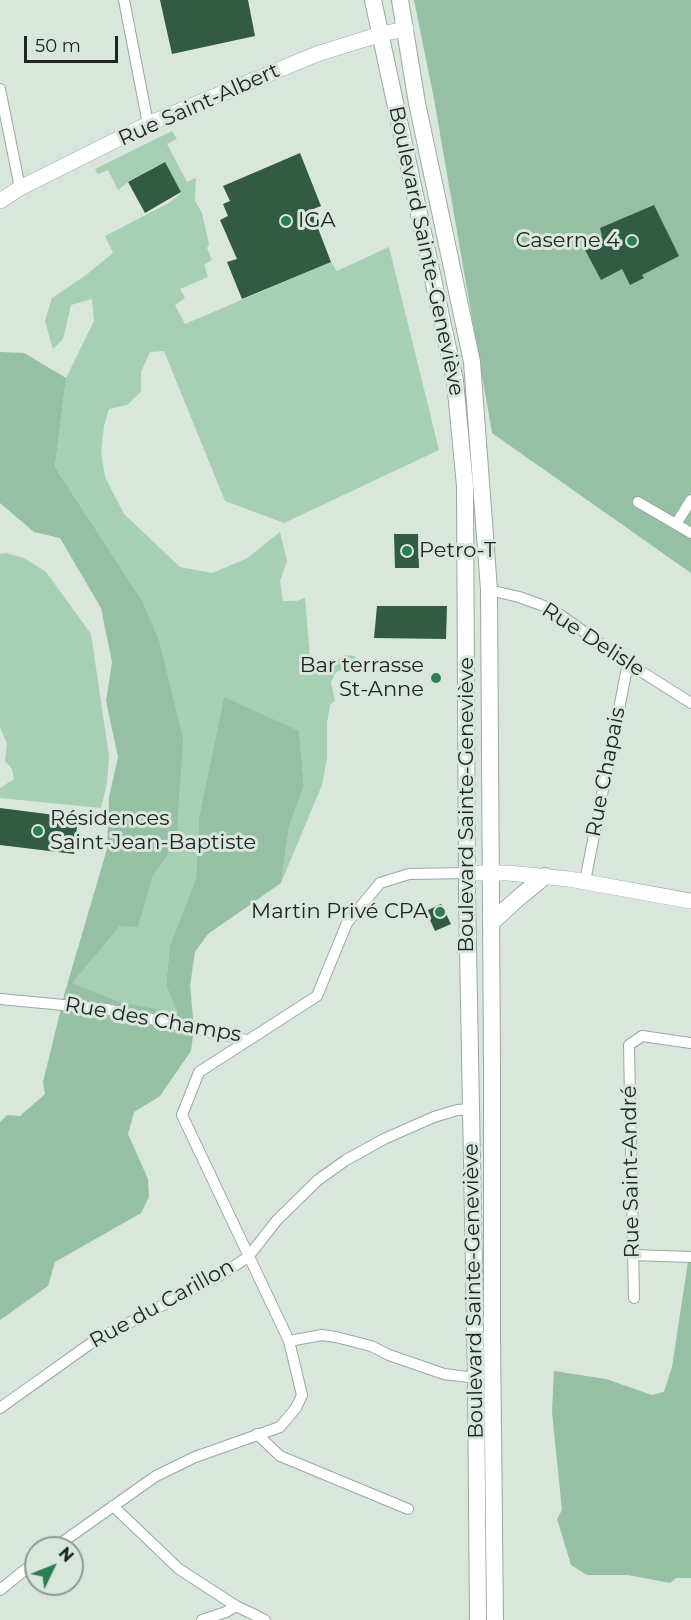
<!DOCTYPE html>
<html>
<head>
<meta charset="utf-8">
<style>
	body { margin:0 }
	#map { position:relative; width:691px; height:1620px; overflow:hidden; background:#d8e6dc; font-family:Montserrat,sans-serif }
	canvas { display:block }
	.north { position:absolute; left:24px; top:1536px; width:60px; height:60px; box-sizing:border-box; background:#d8e6dc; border:2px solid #8e9992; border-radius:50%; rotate:47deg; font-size:16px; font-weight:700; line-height:24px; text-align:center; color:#202522 }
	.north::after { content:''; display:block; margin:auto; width:21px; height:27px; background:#2c7f52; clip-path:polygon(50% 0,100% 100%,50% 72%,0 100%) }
	.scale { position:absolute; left:24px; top:36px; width:94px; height:27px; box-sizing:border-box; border:3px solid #202522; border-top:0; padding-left:8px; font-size:18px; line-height:21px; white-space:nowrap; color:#202522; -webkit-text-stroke:4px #d8e6dc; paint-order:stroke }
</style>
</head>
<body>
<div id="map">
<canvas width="691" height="1620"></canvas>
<div class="north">N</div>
<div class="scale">50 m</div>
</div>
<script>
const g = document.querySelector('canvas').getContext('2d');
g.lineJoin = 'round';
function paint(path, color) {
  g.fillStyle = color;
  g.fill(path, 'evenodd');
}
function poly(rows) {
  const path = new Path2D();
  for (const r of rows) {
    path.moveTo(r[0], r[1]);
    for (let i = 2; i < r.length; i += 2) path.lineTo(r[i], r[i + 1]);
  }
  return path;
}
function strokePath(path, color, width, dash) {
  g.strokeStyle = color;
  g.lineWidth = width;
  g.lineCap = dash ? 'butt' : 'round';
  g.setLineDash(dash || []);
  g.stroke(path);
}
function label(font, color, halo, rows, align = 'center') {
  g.font = font + ' Montserrat,sans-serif';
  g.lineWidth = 6;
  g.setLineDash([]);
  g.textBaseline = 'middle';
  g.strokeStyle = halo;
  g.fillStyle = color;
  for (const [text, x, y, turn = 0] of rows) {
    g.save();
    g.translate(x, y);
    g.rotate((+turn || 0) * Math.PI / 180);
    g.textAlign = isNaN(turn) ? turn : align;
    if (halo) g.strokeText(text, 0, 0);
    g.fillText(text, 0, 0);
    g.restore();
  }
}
paint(poly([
	[172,131,177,139,167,144,187,182,196,178,195,201,202,213,209,244,207,248,212,260,204,265,208,277,180,289,185,298,175,305,185,324,331,262,337,271,389,247,439,450,284,523,225,501,164,351,150,352,141,372,141,392,127,405,109,409,104,426,101,452,105,477,124,514,180,567,212,573,246,559,280,532,287,561,280,581,283,601,296,601,305,598,310,657,331,664,345,655,355,656,361,664,336,672,331,682,335,701,330,705,327,723,327,758,322,785,281,883,289,827,304,785,299,732,224,698,199,817,196,878,170,945,166,985,179,1014,120,1002,71,983,120,926,138,926,153,876,176,843,159,640,143,602,55,467,66,378,94,321,92,299,71,305,63,339,53,349,45,321,52,298,86,275,113,253,105,236,169,203,181,193,164,162,128,182,118,190,108,170,98,174,95,169],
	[6,553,24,558,46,572,91,634,109,756,107,783,101,808,0,798,0,788,14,779,12,769,5,761,7,744,0,727,0,554]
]), '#a7cfb4');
paint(poly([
	[414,0,691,0,691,573,492,433,434,99],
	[0,352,24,353,66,378,55,467,143,602,159,640,183,739,176,843,153,876,138,927,120,926,72,983,120,1002,178,1013,166,985,170,945,196,878,199,817,224,697,299,731,304,785,289,827,281,883,208,934,195,952,190,986,194,1029,191,1051,160,1096,134,1112,128,1134,148,1179,149,1197,141,1213,55,1262,48,1286,0,1320,0,1122,7,1115,20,1116,45,1094,43,1082,65,992,107,849,109,797,118,757,106,701,112,662,101,608,60,538,34,532,0,503],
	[689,1255,691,1255,691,1578,676,1578,670,1583,628,1575,587,1575,571,1565,557,1519,562,1510,552,1412,554,1371,606,1379,652,1395,664,1392,672,1367]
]), '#95c0a4');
paint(poly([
	[160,0,248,0,255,36,172,54],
	[300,153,321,206,311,210,331,262,242,299,227,262,237,259,220,220,228,216,223,204,230,201,223,186],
	[165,162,181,192,145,213,128,182],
	[654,205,679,256,642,275,644,278,630,285,622,269,601,280,583,246,602,236,600,228],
	[394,534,418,534,419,568,395,568],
	[377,606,447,606,446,639,374,638],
	[0,808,78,818,74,854,0,845],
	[441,904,451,924,435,931,426,911]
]), '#335a42');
const street = poly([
	[124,0,148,124],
	[0,89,20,188],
	[638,502,691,533],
	[676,524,691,500],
	[489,590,519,597,544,606,559,614,628,663,691,703],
	[585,881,628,663],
	[0,999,106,1009,246,1040],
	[632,1255,691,1257],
	[634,1298,629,1045,642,1036,691,1043],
	[289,1341,322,1335,336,1337,371,1346,389,1355,444,1374,476,1378],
	[0,1408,94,1341,219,1276,248,1257,277,1220,318,1180,346,1160,384,1139,434,1117,457,1110,471,1109],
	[257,1434,280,1456,408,1509],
	[113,1506,179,1569,236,1606,265,1620],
	[54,1548,156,1476,195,1457,280,1427,296,1408,302,1395,289,1341,182,1115,199,1072,317,996,347,923,380,883,409,874,467,873],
	[0,1590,36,1561],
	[202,1620,226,1612,236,1606]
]);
const secondary = poly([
	[0,201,20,188,148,124,317,54,381,34,406,29],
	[467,873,508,873,569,879,691,901]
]);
const primary = poly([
	[373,0,455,381,465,486,467,893,476,1378,478,1620],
	[400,0,417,103,472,362,489,590,492,1067,492,1338,495,1620],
	[491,923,516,900,545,876]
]);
strokePath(street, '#9ba89f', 12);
strokePath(secondary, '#9ba89f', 16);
strokePath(primary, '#9ba89f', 18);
strokePath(street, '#fff', 10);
strokePath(secondary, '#fff', 15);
strokePath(primary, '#fff', 16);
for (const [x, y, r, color] of [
	[286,221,6,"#2c7f52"],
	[632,241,6,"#2c7f52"],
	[407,551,6,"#2c7f52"],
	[436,678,6,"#2c7f52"],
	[38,831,6,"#2c7f52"],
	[440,912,6,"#2c7f52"]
]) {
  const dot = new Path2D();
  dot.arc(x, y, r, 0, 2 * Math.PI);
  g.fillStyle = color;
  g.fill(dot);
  strokePath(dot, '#d8e6dc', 2);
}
label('21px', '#202522', '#d8e6dc', [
	["Rue Saint-Albert",199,105,-24],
	["Boulevard Sainte-Geneviève",426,251,78],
	["Rue Delisle",593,640,33],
	["Rue Chapais",606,772,-79],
	["Boulevard Sainte-Geneviève",467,805,-90],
	["Rue des Champs",153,1020,10],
	["Rue Saint-André",631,1172,-91],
	["Boulevard Sainte-Geneviève",474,1291,-91],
	["Rue du Carillon",162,1304,-29]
]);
label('21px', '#202522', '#d8e6dc', [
	["IGA",298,221],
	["Caserne 4",620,241,"right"],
	["Petro-T",419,551],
	["Bar terrasse",424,666,"right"],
	["St-Anne",424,690,"right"],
	["Résidences",50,819],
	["Saint-Jean-Baptiste",50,843],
	["Martin Privé CPA",428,912,"right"]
], 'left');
</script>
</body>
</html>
